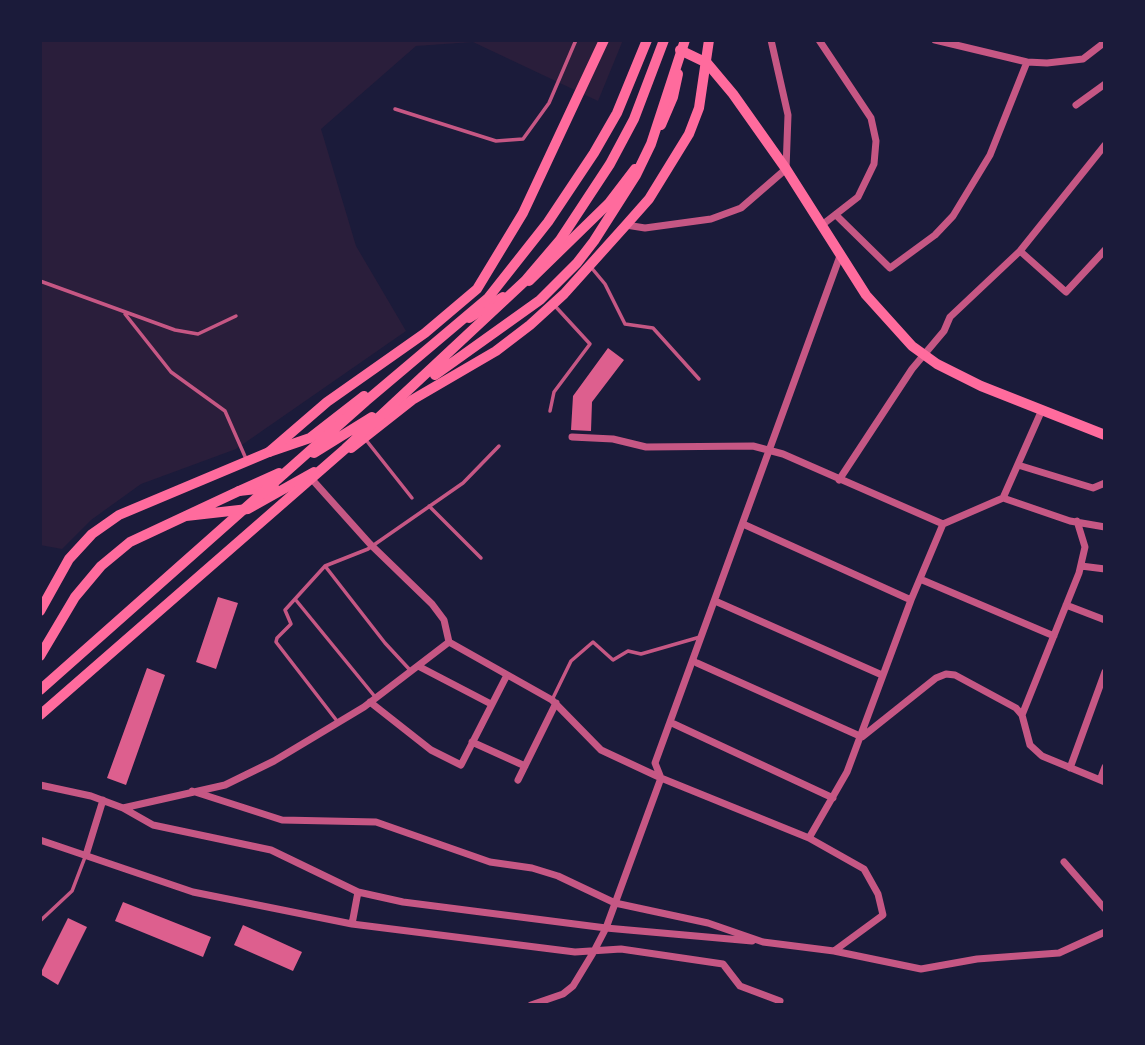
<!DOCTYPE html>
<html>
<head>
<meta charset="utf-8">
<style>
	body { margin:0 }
	#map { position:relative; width:1145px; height:1045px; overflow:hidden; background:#1b1b3a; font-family:Jost,sans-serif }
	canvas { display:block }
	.frame { position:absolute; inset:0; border:42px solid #1b1b3a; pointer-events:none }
</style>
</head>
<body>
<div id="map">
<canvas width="1145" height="1045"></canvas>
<div class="frame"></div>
</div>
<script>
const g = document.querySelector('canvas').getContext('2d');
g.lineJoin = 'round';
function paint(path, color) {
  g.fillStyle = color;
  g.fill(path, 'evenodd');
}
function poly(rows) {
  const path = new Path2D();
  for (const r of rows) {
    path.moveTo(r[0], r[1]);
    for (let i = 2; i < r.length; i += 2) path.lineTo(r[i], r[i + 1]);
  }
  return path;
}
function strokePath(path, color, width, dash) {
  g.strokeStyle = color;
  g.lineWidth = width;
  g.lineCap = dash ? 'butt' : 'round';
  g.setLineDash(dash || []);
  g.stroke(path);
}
paint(poly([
	[40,40,623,40,598,101,473,42,416,46,321,129,356,246,406,331,236,449,141,484,91,520,62,549,40,545]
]), '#2a1e3b');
paint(poly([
	[608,348,624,360,592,402,591,431,571,430,573,396],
	[218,597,238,603,216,669,196,662],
	[147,668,165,675,126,785,107,778],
	[123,902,211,937,203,957,115,921],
	[68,918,87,927,58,985,40,974],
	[243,925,302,952,293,971,234,945]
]), '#dd5f8e');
strokePath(poly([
	[395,109,496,141,523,139,549,103,576,40],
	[590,266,605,284,625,324,653,328,699,379],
	[40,281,175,330,198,334,236,316],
	[125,314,171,372,225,411,247,461],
	[550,411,554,392,590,344,555,306],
	[366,440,412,498],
	[429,506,481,558],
	[325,566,385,643,410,670],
	[295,599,376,698],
	[552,700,571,661,593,642,613,660,628,651,641,654,700,637],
	[337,721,276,642,277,638,291,624,285,610,325,566,368,549,463,483,499,446],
	[40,921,72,891,85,857]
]), '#c65784', 3.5);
strokePath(poly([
	[819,40,871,118,876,141,874,164,858,197,822,225],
	[935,40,1027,62,1047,63,1083,59,1105,42],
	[1076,105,1105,84],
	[837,216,890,268,935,235,953,216,990,155,1027,62],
	[626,225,645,228,711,219,741,208,786,169,788,115,771,40],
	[1020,251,1066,292,1105,250],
	[572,437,613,439,646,447,753,446,783,454,943,524],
	[1018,465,1093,488,1105,483],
	[309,476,370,544,432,604,444,620,449,642],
	[839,480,912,369,944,331,950,317,1020,251,1105,145],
	[1003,498,1070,521,1105,527],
	[743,524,911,600],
	[1081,566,1105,569],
	[920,579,1054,636],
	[715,601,882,675],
	[1066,605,1105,620],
	[697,663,862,737,936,678,946,674,955,675,1016,708,1022,715,1030,745,1042,756,1105,782],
	[418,666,491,704],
	[370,702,431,750,461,765,507,675],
	[1022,715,1079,573,1085,547,1077,521],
	[674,724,833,798],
	[472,742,525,766],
	[1070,768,1105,672],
	[661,778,655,763,840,256],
	[518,780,556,703],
	[1100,780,1105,767],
	[40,785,91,796,123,808,225,785,274,761,364,707,449,642],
	[192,791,282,820,376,822,490,862,532,868,558,876,615,903,708,923,763,942,834,951,883,915,878,894,864,869,809,838,661,778,601,750,552,700,449,642],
	[123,808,153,825,271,850,358,892,403,902,606,928,752,941],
	[809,838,847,772,911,600,943,524,1003,498,1041,412],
	[40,840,193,892,352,924,575,952,621,949,723,964,740,986,780,1001],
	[86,855,103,800],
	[1064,862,1105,909],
	[352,924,358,892],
	[834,951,921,969,977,959,1059,953,1105,932],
	[531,1005,563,994,573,986,593,953,606,928,661,778]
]), '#c65784', 7);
strokePath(poly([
	[680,50,707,63,733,94,786,169,866,295,912,346,937,364,981,386,1105,435]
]), '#ff6b9d', 10);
strokePath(poly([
	[661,125,673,97,678,74],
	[529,281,609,203,635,169],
	[469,318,503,297],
	[351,448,412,400,496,351,530,325,564,294,626,225,649,199,689,134,699,108,709,40],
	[186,516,248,509,314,472],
	[40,611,69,559,92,534,119,515,269,452,310,438,364,396],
	[40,656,75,597,101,566,130,542,239,491,274,487]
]), '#ff6b9d', 10);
strokePath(poly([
	[435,375,540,300,577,263,594,241,636,175,651,144,685,40],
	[269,452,327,402,425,333,477,289,523,213,604,40],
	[314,453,372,417],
	[239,491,279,473],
	[40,690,366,401,488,298,548,222,594,153,617,113,647,40],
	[40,715,345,449,525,281,560,240,610,164,634,119,664,40]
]), '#ff6b9d', 10);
</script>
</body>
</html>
